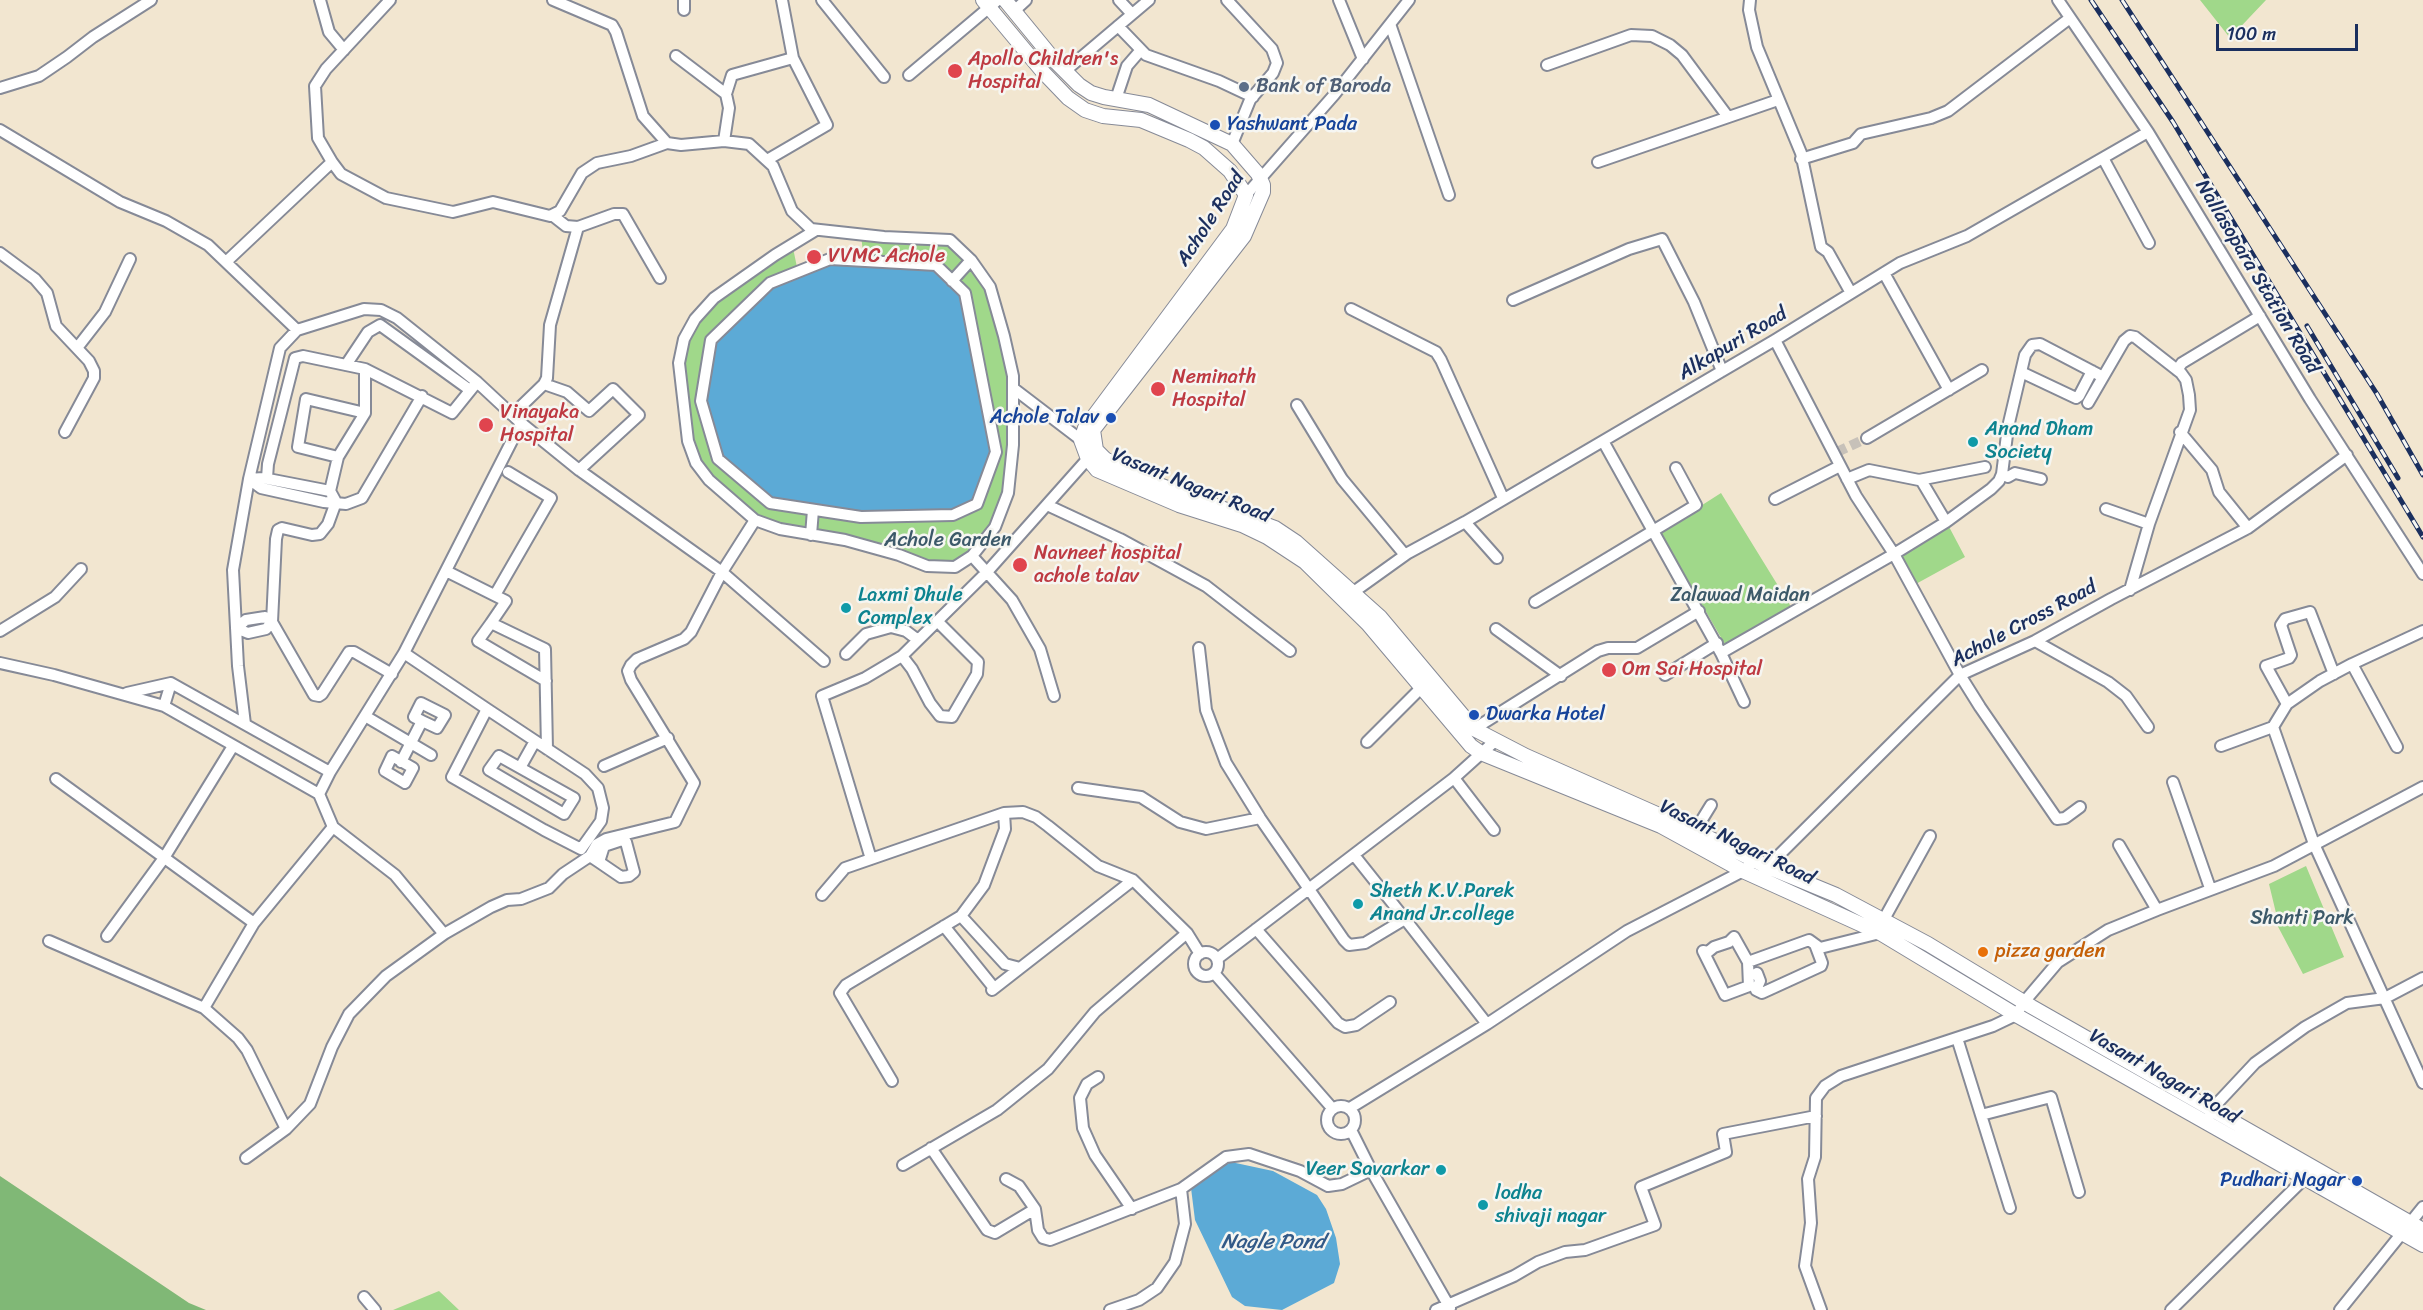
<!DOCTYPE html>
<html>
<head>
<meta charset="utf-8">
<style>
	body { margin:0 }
	#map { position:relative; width:2423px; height:1310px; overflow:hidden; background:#f2e6d0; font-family:Sriracha,sans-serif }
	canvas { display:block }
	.scale { position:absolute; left:2216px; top:24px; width:142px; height:27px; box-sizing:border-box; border:3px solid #1b2f5e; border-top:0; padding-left:8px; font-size:18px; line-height:21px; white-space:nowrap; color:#1b2f5e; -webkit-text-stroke:4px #f6f6f2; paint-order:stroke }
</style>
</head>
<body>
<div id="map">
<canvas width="2423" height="1310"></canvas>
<div class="scale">100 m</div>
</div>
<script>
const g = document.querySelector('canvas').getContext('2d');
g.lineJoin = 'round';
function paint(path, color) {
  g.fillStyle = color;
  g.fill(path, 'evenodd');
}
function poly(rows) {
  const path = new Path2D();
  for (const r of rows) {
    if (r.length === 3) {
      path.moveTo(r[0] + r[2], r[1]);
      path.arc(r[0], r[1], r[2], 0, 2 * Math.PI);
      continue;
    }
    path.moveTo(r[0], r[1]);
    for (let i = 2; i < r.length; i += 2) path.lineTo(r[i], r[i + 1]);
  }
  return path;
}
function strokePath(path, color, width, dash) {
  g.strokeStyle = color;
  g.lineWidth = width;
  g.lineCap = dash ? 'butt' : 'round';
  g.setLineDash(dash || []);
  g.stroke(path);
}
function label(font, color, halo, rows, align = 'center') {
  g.font = font + ' Sriracha,sans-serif';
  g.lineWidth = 5;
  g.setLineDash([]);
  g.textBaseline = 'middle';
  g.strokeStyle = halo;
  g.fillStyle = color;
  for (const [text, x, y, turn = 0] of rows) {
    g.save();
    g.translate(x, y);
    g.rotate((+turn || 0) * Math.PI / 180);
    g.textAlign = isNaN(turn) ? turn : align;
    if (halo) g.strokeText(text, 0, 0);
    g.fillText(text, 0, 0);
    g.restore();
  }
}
paint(poly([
	[2200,0,2266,0,2230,38],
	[861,235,950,240,990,287,1013,376,1008,493,990,534,955,567,755,520,696,463,683,411,684,339,714,298,793,248,798,272,864,261],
	[1721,493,1793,610,1727,648,1660,532],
	[1947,523,1965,557,1914,585,1898,555],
	[2306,866,2344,957,2303,974,2274,919,2276,913,2269,884],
	[439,1291,459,1310,393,1310]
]), '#a0d88a');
paint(poly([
	[0,1176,189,1303,206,1310,0,1310]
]), '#80b876');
paint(poly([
	[830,259,936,265,965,293,996,452,977,504,953,515,861,517,770,503,718,459,701,401,711,340,770,283],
	[1231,1162,1273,1171,1317,1195,1326,1209,1336,1238,1340,1264,1334,1283,1282,1310,1245,1306,1232,1297,1195,1220,1191,1188,1211,1172]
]), '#5caad6');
strokePath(poly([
	[1837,452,1867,438]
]), '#c7c1b9', 10, [10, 5]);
const minor = poly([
	[320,0,329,32,344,50],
	[390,0,326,69,315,86,318,138,332,162,341,174,386,198,453,212,493,202,550,216,560,211,582,173,597,163,631,156,667,143],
	[553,0,612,25,616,32,643,116,667,143,681,145,724,141,749,144,773,166,792,211,811,229,884,237,950,240,971,260,990,287,1004,336,1013,376,1013,388,1085,443],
	[684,0,684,10],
	[782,0,793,58],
	[822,0,884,77],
	[1119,0,1132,14],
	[1227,0,1272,49,1277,63,1273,73,1250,100,1232,144],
	[1339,0,1363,59],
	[1750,0,1749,10,1757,47,1801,153,1821,247,1828,252,1851,293],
	[2058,0,2148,132,2310,399,2423,574],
	[1014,11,1026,0],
	[1390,24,1449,195],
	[1118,26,1146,55,1219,81,1253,97],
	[676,56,726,94,729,108,724,141],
	[1547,65,1631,35,1652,36,1670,45,1682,55,1728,117],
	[1065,71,1149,0],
	[909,75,998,0],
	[0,88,39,76,67,57,93,37,151,0],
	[726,94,732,75,793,58,827,125,767,160],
	[1116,99,1127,66,1140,51],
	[0,130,120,202,166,221,208,245,297,330],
	[2103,158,2149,243],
	[1801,159,1853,143,1861,134,1931,118,1948,111,2070,18],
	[1598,162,1778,100],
	[1246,195,1334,95,1409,0],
	[552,215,566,226,578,227,614,214,623,214,660,278],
	[816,230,775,255,714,298,695,319,684,339,679,363,688,441,696,463,709,480,755,520,780,529,845,540,899,555,927,566,955,567,972,556,995,527,1008,493,1013,445,1013,388],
	[0,253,35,279,47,293,56,326,89,361,94,371,94,378,65,432],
	[830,259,936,265,965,293,996,452,977,504,953,515,861,517,770,503,718,459,701,401,711,340,770,283,830,259],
	[227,261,332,162],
	[1884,273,1949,390],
	[952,281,971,260],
	[1513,300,1629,249,1662,239,1694,302,1722,371],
	[1351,309,1436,352,1441,360,1503,498],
	[1775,340,1856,496,1894,554,1960,675,1980,707,2057,819,2065,818,2080,807],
	[77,348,105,312,130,259],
	[346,365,368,332,380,325,470,390],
	[2177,370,2182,363,2260,316],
	[2021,372,2076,398,2079,396,2092,371],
	[544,384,567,392,589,411,613,389,639,415,579,470],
	[2088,403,2124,341,2130,336,2135,337,2181,373,2186,380,2189,395,2190,410,2149,524,2130,590],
	[1297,405,1342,479,1405,555],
	[365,413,306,399,298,447,338,457,365,413,365,369],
	[512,415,544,384,547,378,550,325,578,227],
	[2180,432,2212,470,2219,492,2248,528],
	[1867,438,1982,370],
	[1603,441,1721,653,1894,554,1946,522,1991,489,1999,481,2002,474,2008,427,2025,355,2032,345,2040,344,2103,377],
	[2002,474,2008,477,2015,473,2041,479],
	[267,478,268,464,295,358,303,356,365,369,452,413,477,382],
	[249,479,263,478,330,491,336,502,328,524,320,534,312,535,282,528,278,530,276,539,272,622,314,695,319,696,322,694,349,652,354,652,392,674],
	[249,479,261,488,324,502,346,504,362,498,422,396],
	[1847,479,1869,470,1919,480,1985,467],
	[1921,480,1946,522],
	[330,491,338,457],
	[1775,499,1840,466],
	[1047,505,1120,539,1206,586,1290,651],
	[2106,509,2149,524],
	[1465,522,1497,558],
	[811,535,813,510],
	[972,556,1012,600,1040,649,1054,696],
	[446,571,506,601,491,623,545,649,547,749],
	[495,595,551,498,508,472],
	[1348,596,1408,553,1465,522,1775,340,1900,263,1967,236,2148,132],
	[1535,602,1696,505,1676,468],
	[265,617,272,622,266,629,248,633,236,628,246,620,265,617],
	[491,623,478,641,546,681],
	[1496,629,1561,676],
	[0,631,55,597,81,569],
	[2423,631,2352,664,2320,681,2287,704,2273,727,2314,844,2423,1083],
	[2035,641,2108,682,2126,696,2148,727],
	[1199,648,1206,710,1226,763,1260,818,1344,940,1349,945,1365,943,1405,919,1487,1024],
	[404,653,487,709,585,774,598,788,603,808,601,821,581,849,544,830,452,777,487,709],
	[1721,653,1744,702],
	[846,654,866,634,891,627,906,631,918,640],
	[902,656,912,669,930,703,940,716,952,717,977,674,978,662,937,621],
	[0,663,54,675,164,706,319,794,333,827,395,875,444,934,386,976,349,1014,332,1047,310,1104,286,1129,246,1158],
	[2352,664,2397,747],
	[1665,675,1717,643],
	[127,693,171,683,330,772],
	[2287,704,2266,666,2289,658,2291,655,2281,625,2285,619,2310,612,2334,674],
	[164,706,171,683],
	[365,716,431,755],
	[245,724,238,666,233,570,249,479,280,348,297,330,364,309,381,310,397,318,477,382,521,423,579,470,722,572,755,520],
	[1474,729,1598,651,1608,648,1637,648,1699,611],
	[1367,742,1427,682],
	[2221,746,2273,727],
	[392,756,413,768,405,783,385,771,392,756],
	[499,756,574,798,564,814,489,770,499,756],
	[401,762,422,721,414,717,421,703,445,715,437,728,422,721],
	[521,766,535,741],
	[604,766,668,738],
	[1454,778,1494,830],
	[56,779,254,923],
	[2173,782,2210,888],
	[1078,788,1141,797,1180,822,1206,829,1260,818],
	[319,794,330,772,404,653,521,423],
	[1695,831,1711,805],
	[2119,845,2157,910,2274,866,2423,787],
	[1354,855,1405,919],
	[590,856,599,862,621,877,629,876,634,872,626,842,622,840,604,846,599,862],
	[871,859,822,696,865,678,902,656,987,572,1092,454],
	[1764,870,1960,675,2035,641,2111,599,2248,528,2347,455],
	[822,895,845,868,1004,813,1023,812,1036,817,1048,826,1098,866,1133,880,1187,933,1200,954],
	[961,916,1005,964,1020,968],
	[1883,921,1930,836],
	[944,926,994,988],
	[1256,929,1338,1023,1345,1027,1356,1025,1390,1002],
	[444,934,491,907,507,900,521,899,549,888,563,874,590,856,597,844,606,839,675,822,694,783,631,680,628,671,631,665,637,659,684,639,691,632,722,572,824,661],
	[107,936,164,858,233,746],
	[1734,937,1748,962,1749,986,1725,995,1703,951,1708,952,1714,947,1729,942,1734,937],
	[49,941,204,1008,238,1038,247,1050,286,1129],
	[1206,964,12],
	[1217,959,1454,778,1495,741],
	[1748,962,1809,940,1820,948,1880,933],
	[1214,973,1332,1108],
	[1757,973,1760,981,1756,990,1762,993,1821,966,1822,963,1816,947],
	[992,990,1133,880],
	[204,1008,254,923,333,827],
	[1957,1038,2010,1208],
	[1098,1077,1087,1084,1080,1098,1083,1128,1095,1155,1132,1209],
	[892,1081,840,993,846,985,961,916,984,885,1005,829,1004,813],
	[1341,1120,14],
	[1350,1108,1487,1024,1627,931,1743,871,1755,860],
	[1981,1115,2051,1097,2079,1192],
	[2210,1115,2211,1110,2255,1063,2305,1027,2347,1003,2385,998,2423,978],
	[1351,1130,1371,1170,1450,1308],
	[931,1148,987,1230,995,1233,1035,1209],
	[903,1165,997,1110,1048,1069,1095,1012,1187,933],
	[1006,1179,1019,1186,1035,1209,1038,1230,1043,1238,1050,1240,1181,1189],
	[364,1297,375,1310],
	[1110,1310,1139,1300,1157,1288,1175,1262,1185,1224,1181,1189,1226,1157,1249,1154,1300,1171,1328,1186,1342,1184,1371,1170],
	[1436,1310,1514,1276,1538,1262,1565,1252,1585,1250,1655,1225,1641,1187,1726,1152,1723,1134,1816,1116],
	[1821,1310,1805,1266,1811,1223,1808,1179,1815,1157,1816,1098,1825,1086,1841,1076,1993,1026,2016,1015,2024,1002,2058,962,2108,930,2157,910],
	[2171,1310,2304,1179,2307,1172],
	[2340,1310,2423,1207]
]);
const major = poly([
	[983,0,1043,72,1068,98,1085,110,1103,116,1141,120,1189,140,1204,148,1230,171,1246,195,1233,229,1085,428,1081,440,1088,459,1097,470,1179,505,1242,525,1267,537,1305,562,1368,624,1471,746,1481,753,1661,826,1743,871,1880,933,2016,1015,2423,1245],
	[1005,0,1055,61,1079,85,1091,93,1104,97,1149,105,1232,144,1258,174,1263,185,1263,192,1244,236,1093,430,1096,450,1105,459,1138,477,1275,528,1296,542,1380,617,1474,729,1526,756,1695,831,1768,867,1836,895,1928,944,2032,1007,2423,1230]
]);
strokePath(minor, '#868a97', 14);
strokePath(major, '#868a97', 16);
strokePath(minor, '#fff', 10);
strokePath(major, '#fff', 14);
const rail = poly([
	[2091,0,2173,122,2423,537],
	[2122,0,2377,394,2423,475],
	[2307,326,2398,478]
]);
strokePath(rail, '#1b2f5e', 5);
strokePath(rail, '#f6f6f2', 3, [9]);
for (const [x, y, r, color] of [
	[955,71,8,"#e0444e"],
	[1244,87,6,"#5c6f8a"],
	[1215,125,6,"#1a4fb4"],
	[814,257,8,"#e0444e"],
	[1158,389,8,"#e0444e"],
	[1111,418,6,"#1a4fb4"],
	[486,425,8,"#e0444e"],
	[1973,442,6,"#0f9aa8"],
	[1020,565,8,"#e0444e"],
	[846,608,6,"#0f9aa8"],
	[1609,670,8,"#e0444e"],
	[1474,715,6,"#1a4fb4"],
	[1358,904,6,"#0f9aa8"],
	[1983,952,6,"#e8710a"],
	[1441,1170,6,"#0f9aa8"],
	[2357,1181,6,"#1a4fb4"],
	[1483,1205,6,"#0f9aa8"]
]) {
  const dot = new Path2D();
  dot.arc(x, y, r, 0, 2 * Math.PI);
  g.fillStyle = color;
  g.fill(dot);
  strokePath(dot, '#f6f6f2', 2);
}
label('20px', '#be3a42', '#f6f6f2', [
	["Apollo Children's",968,60],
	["Hospital",968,83],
	["VVMC Achole",828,257],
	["Neminath",1172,378],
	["Hospital",1172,401],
	["Vinayaka",500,413],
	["Hospital",500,436],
	["Navneet hospital",1034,554],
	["achole talav",1034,577],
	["Om Sai Hospital",1622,670]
], 'left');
label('20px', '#4e5e75', '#f6f6f2', [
	["Bank of Baroda",1256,87]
], 'left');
label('20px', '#164399', '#f6f6f2', [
	["Yashwant Pada",1227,125],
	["Achole Talav",1099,418,"right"],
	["Dwarka Hotel",1486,715],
	["Pudhari Nagar",2345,1181,"right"]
], 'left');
label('20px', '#1b2f5e', '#f6f6f2', [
	["Achole Road",1211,219,-57],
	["Nallasopara Station Road",2257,277,59],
	["Alkapuri Road",1733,344,-31],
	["Vasant Nagari Road",1191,486,22],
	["Achole Cross Road",2024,624,-28],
	["Vasant Nagari Road",1737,843,26],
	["Vasant Nagari Road",2164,1077,30]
]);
label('20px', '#0d838f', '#f6f6f2', [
	["Anand Dham",1985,430],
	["Society",1985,453],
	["Laxmi Dhule",858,596],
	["Complex",858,619],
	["Sheth K.V.Parek",1370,892],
	["Anand Jr.college",1370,915],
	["Veer Savarkar",1429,1170,"right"],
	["lodha",1495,1194],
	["shivaji nagar",1495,1217]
], 'left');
label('20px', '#3c5969', '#f6f6f2', [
	["Achole Garden",948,541],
	["Zalawad Maidan",1740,596],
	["Shanti Park",2302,919]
]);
label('20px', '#c56008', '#f6f6f2', [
	["pizza garden",1995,952]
], 'left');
label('italic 21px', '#325a88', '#f6f6f2', [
	["Nagle Pond",1273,1243]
]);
</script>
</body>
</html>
